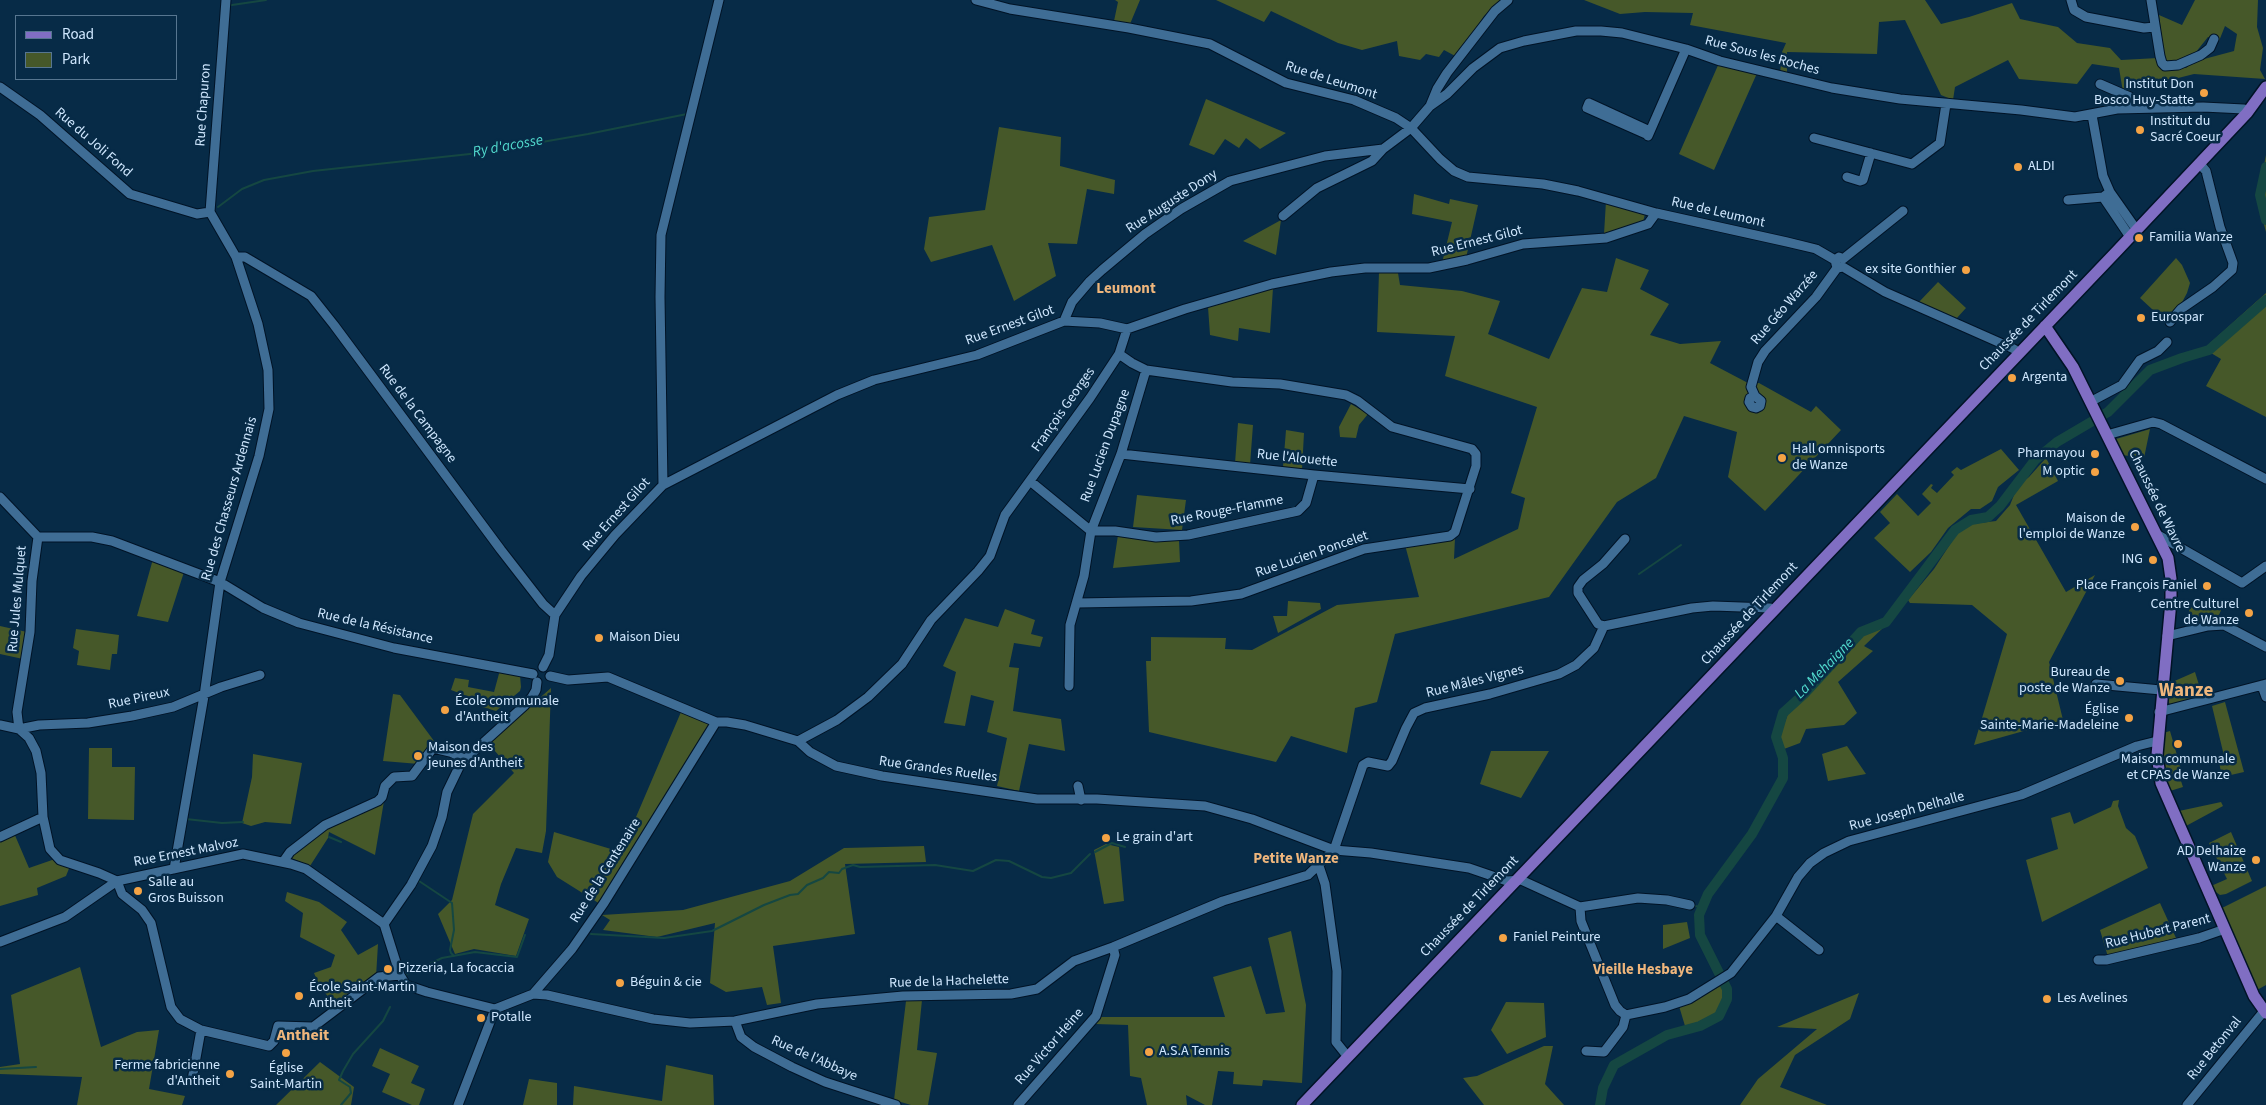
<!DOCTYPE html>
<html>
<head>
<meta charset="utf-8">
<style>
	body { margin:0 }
	#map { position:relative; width:2266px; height:1105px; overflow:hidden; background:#072b47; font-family:"Source Sans 3",sans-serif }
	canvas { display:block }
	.legend { position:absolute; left:15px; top:15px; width:162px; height:65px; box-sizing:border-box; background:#072b47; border:1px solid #577690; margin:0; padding:6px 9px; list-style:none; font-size:15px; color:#cfe7fe }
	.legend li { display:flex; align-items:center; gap:10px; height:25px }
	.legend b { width:25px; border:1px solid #577690 }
</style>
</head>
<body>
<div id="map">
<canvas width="2266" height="1105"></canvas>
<ul class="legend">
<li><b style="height:6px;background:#806ec3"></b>Road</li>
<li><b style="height:14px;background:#465829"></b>Park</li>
</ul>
</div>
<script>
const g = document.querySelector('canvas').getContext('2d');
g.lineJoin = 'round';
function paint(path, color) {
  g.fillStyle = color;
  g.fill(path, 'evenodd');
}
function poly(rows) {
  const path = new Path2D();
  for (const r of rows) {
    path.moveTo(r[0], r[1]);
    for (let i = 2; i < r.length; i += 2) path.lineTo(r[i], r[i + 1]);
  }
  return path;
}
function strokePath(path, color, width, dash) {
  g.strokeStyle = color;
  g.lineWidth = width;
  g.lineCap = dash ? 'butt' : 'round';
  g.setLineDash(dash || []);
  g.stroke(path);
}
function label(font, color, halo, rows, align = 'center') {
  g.font = font + ' "Source Sans 3",sans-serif';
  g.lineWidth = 5;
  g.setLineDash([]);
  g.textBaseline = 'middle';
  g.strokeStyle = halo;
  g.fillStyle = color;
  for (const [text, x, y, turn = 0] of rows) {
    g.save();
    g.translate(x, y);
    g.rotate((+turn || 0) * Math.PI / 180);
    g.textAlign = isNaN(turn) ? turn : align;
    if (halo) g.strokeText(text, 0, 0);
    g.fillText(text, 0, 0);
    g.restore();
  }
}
paint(poly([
	[1115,0,1140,0,1130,24,1114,21,1118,2],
	[1216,0,1501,0,1484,16,1457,57,1444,50,1439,57,1426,54,1420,60,1399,56,1397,41,1362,50,1338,43,1271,11,1264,22],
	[1584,0,1925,0,1941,24,1969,17,2012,3,2020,19,2058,27,2077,43,2110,48,2121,60,2158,58,2165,66,2178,65,2186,68,2193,62,2234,51,2237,34,2225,26,2219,41,2208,37,2196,52,2186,58,2165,63,2159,15,2182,25,2195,0,2258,0,2257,27,2263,48,2260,70,2265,79,2194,74,2123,92,2119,68,2092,64,2077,84,2019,79,2008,60,1955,87,1953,100,1941,95,1905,20,1879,22,1877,54,1787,52,1787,75,1780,74,1782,52,1786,43,1690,25,1693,13,1645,12,1620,14],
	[1719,63,1758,71,1714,170,1679,154],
	[1206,99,1286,133,1260,149,1246,138,1239,148,1225,139,1214,155,1189,145],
	[999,127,1061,137,1060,166,1115,180,1114,194,1087,189,1077,244,1048,243,1056,276,1014,301,992,245,931,262,924,249,929,217,985,210],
	[2266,155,2266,232,2257,199],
	[1414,194,1449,204,1450,199,1478,205,1466,258,1442,263,1452,222,1412,214],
	[1606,201,1645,214,1643,222,1604,234],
	[1281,220,1276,255,1243,241],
	[1616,258,1649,270,1640,289,1669,304,1650,335,1680,344,1721,341,1710,363,1748,383,1759,383,1811,412,1816,406,1841,430,1765,511,1728,477,1737,432,1684,416,1656,478,1617,502,1549,597,1395,634,1377,702,1355,708,1347,753,1291,736,1276,762,1149,732,1146,661,1151,661,1151,637,1226,638,1225,649,1252,650,1337,605,1419,597,1405,545,1455,538,1454,559,1518,529,1525,498,1511,493,1537,407,1445,376,1455,336,1377,332,1379,272,1398,273,1400,285,1462,291,1500,301,1488,334,1549,359,1582,288,1607,292],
	[2176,258,2182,265,2190,283,2187,293,2179,308,2166,322,2140,298],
	[1938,282,1966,308,1956,319,1919,302],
	[1273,288,1270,333,1239,328,1238,341,1210,335,1208,307],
	[2266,293,2266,417,2206,386,2221,359,2211,353,2210,343],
	[1351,404,1368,414,1359,425,1356,438,1340,437,1339,427],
	[1238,423,1253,425,1250,465,1235,463],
	[2150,429,2144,458,2122,455,2116,439],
	[1286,430,1304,433,1302,470,1283,467],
	[2001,449,2019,470,1998,487,1992,501,1980,509,1971,509,1948,528,1931,552,1910,572,1874,538,1890,523,1880,512,1897,494,1918,516,1931,503,1922,494,1931,484,1933,485,1931,488,1937,493,1954,475,1951,472,1957,467,1961,470],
	[2046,458,2058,481,2016,505,2066,592,2095,575,2049,662,2063,720,1974,745,2007,634,1972,605,1910,603,1908,600,1934,569,1958,532,1971,524,1996,521,2010,505,2018,485,2029,477],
	[1137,495,1186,500,1182,530,1133,527],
	[1118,535,1179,540,1180,562,1113,568],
	[153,559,184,572,168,622,137,616],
	[1288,601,1320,603,1321,609,1278,633,1273,616,1287,616],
	[2205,603,2214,608,2223,606,2218,617,2190,624,2189,608],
	[1005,609,1035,620,1031,634,1043,637,1040,647,1014,643,1009,667,1019,668,1013,711,1061,719,1065,751,1029,744,1019,791,997,786,1007,738,987,732,994,701,971,695,965,726,944,723,956,672,943,666,965,618,998,627],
	[0,626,27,632,23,659,0,654],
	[1885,626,1864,646,1873,651,1838,682,1857,713,1844,725,1806,729,1800,743,1784,749,1779,737,1788,714,1862,634],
	[76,629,119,635,117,654,112,654,110,670,77,665,79,651,73,648],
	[500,670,520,675,521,687,520,691,496,711,468,703,467,696,451,690,455,678,469,680,468,687,494,692],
	[2195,672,2203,698,2171,706,2167,700,2170,683],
	[551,688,546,831,542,853,516,848,501,884,495,905,529,919,516,956,474,949,455,954,438,914,452,900,473,814,514,773,488,743],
	[393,694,400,695,437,745,419,764,383,761],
	[2225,702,2244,772,2222,777,2219,762,2225,760,2212,706],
	[681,712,709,724,600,904,557,877,548,862,554,832,621,852],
	[2170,731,2183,776,2180,778,2183,787,2170,791,2162,757,2163,733],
	[1847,746,1866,774,1828,781,1822,754],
	[89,748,112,748,112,767,135,767,134,820,88,819],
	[1491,751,1549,751,1521,798,1480,784],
	[253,754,302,763,291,824,265,822,251,826,242,823,252,777],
	[385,795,375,855,329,832,328,838,310,866,289,857,310,837],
	[2119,800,2118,806,2126,828,2135,836,2148,868,2042,922,2026,860,2058,849,2051,818,2070,812,2074,824,2111,807,2113,801],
	[2221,802,2223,806,2186,826,2179,811],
	[2231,832,2252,881,2226,894,2220,895,2213,890,2211,886,2227,879,2209,843],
	[14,833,29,868,55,859,70,866,66,876,37,888,38,895,0,906,0,839],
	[1106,844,1119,847,1124,901,1104,904,1094,850],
	[924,846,926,862,845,864,855,934,773,946,781,1003,767,1005,762,987,726,992,710,983,715,923,657,937,603,930,610,920,602,915,683,910,790,881,844,848],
	[2266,886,2266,985,2257,990,2222,908],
	[287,892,319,902,347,922,341,930,358,955,378,944,376,977,336,1007,319,985,314,973,331,967,335,955,300,937,303,913,285,901],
	[2160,903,2176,938,2108,957,2100,930],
	[1687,922,1690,938,1663,949,1663,925],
	[1291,931,1306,1005,1302,1083,1263,1080,1262,1086,1233,1084,1234,1072,1218,1071,1212,1105,1205,1105,1186,1095,1187,1105,1147,1105,1141,1078,1130,1076,1128,1025,1095,1024,1098,1017,1225,1017,1213,977,1251,966,1266,1014,1285,1012,1268,938],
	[80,967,101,1047,137,1032,159,1030,149,1089,185,1096,182,1105,77,1105,82,1077,0,1074,0,1067,20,1064,11,995],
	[1722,985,1724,1000,1715,1014,1697,1023,1685,1026,1679,1006,1692,1002],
	[1859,993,1850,1019,1795,1055,1780,1087,1827,1105,1740,1105,1758,1079,1817,1029,1777,1027],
	[922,1000,917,1050,937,1053,928,1105,911,1105,894,1100,906,1001],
	[1506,1002,1544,1003,1546,1037,1507,1054,1491,1030],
	[1544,1046,1553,1046,1545,1084,1564,1105,1484,1105,1463,1078,1477,1076],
	[380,1048,419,1066,411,1083,425,1089,419,1105,412,1105,382,1092,390,1074,372,1066],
	[320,1062,354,1087,351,1105,276,1105],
	[666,1065,713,1075,714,1105,573,1105,574,1086,662,1101],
	[529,1079,557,1083,557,1105,523,1105]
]), '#465829');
strokePath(poly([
	[232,5,266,0],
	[218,207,242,189,264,180,313,171,479,153,588,134,687,114],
	[1639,574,1681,545],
	[186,819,222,823,243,822],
	[329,837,341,842],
	[1095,852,1112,843,1125,847],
	[419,881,452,903,454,930,450,950,451,953,454,956],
	[1695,906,1702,907],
	[591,934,664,938,712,931,764,905,790,895,798,894,807,885,823,878,829,872,839,873,842,869,853,865,860,867,935,865,973,871,996,860,1009,861,1042,877,1051,878,1071,873,1090,854],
	[405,975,442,958,475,952,517,957,525,935],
	[0,1069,36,1067],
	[341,1105,351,1093,350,1087,339,1080,343,1071,353,1054,383,1021,390,1007]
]), '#154742', 2);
strokePath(poly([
	[2266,167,2260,195,2266,220],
	[1600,1105,1603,1088,1614,1065,1667,1035,1700,1026,1719,1016,1727,999,1727,989,1700,935,1699,915,1708,894,1752,834,1783,778,1783,758,1776,737,1783,713,1804,694,1861,632,1886,622,1955,530,1971,520,1988,517,2000,506,2035,460,2057,442,2108,412,2150,370,2182,358,2209,350,2266,300]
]), '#154742', 10);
const minor = poly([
	[976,0,1010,9,1129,28,1210,44,1286,83,1354,100,1396,118,1411,128,1440,159,1454,171,1468,177,1543,184,1578,191,1656,213,1787,242,1816,249,1835,260,1837,268],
	[2071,0,2074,10,2086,17,2144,28,2155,27],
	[2151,0,2160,56,2162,63,2165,66,2178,65,2201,55,2210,48,2214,39],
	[2100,84,2130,97,2140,108],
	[0,87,40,115,130,194,197,214,210,212],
	[1430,106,1437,89,1447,73,1495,11,1508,0],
	[2092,115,2103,176,2110,192,2136,229],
	[1648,135,1587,108,1589,103,1650,131],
	[1648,136,1686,49],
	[1814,138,1912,164,1940,143,1946,104],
	[1847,177,1860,181,1863,180,1871,153],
	[2103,197,2130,237],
	[2068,200,2103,197,2107,194],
	[210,212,226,0],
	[1283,216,1317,188,1372,161,1383,149],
	[236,257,245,257,311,296,334,325,501,550,543,604,555,615],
	[1835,260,1839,257,1843,259,1903,211],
	[1837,268,1843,267,1885,292,2014,349,2019,354],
	[1064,321,1072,302,1090,281,1102,270,1145,234,1181,209,1230,181,1325,156,1383,149,1411,128,1430,106,1447,94,1473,68,1500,48,1524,41,1576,31,1601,31,1622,33,1686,49,1720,61,1832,88,1900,99,2021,110,2075,117,2117,109,2203,107,2244,109,2247,113],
	[2170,322,2181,309,2213,287,2232,270,2233,263,2220,227,2206,171,2199,163],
	[1755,396,1750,398,1749,402,1752,407,1756,408,1760,406,1761,401,1755,396,1751,387,1758,362,1765,351,1816,297,1837,268],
	[2090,402,2122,385,2140,360,2158,351,2167,342],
	[2107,435,2153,422,2161,424,2266,479],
	[1121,454,1314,475,1470,489],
	[1030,481,1091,531],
	[663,485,660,297,661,235,719,0],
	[0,497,38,537,92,537,112,541,220,582,263,608,299,623,394,648,533,674],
	[1091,531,1115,531,1156,537,1188,535,1298,511,1306,503,1314,475],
	[2158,535,2242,583,2266,566],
	[38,537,32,581,30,632,17,712,19,729,29,738,36,751,41,773,43,817,50,849,60,860,99,873,117,881],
	[1625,539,1603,564,1583,580,1578,587,1578,593,1598,624,1604,626,1692,608,1713,606,1770,608,1773,611],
	[1078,603,1191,601,1241,594,1364,549,1450,536,1455,532,1476,466,1476,454,1472,449,1392,427,1358,401,1346,395,1280,384,1232,382,1146,370,1132,363,1119,354],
	[2167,636,2208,626,2224,625,2266,647],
	[543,667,549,655,555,615,581,576,615,535,663,485,837,395,874,380,977,355,1064,321,1100,323,1127,329,1185,309,1272,284,1331,272,1365,268,1429,268,1467,260,1523,244,1606,238,1648,224,1656,213],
	[550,676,568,680,608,677,716,722,727,722,745,725,798,741,810,752,836,766,882,776,1037,799,1097,799,1205,806,1252,819,1334,850,1371,853,1469,868,1507,881,1521,880,1580,907,1638,898,1667,900,1690,905],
	[2096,684,2161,690],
	[1069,686,1070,625,1084,576,1091,531,1121,454,1146,370],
	[2262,686,2266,697],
	[2159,712,2266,684],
	[0,725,19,729,39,725,88,723,132,716,173,707,221,687,260,675],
	[798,741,837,720,868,697,902,664,931,620,978,571,990,556,1005,515,1090,398,1119,354,1127,329],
	[1078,786,1081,800],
	[0,837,43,817],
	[283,862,290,852,325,825,378,801,382,797,385,786,394,777,412,776,433,748,450,752,465,759],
	[1319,866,1325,884,1337,971,1336,1042,1348,1057],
	[174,869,204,696,220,582,259,456,269,409,268,370,258,324,236,257,210,212],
	[117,881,122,894,142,910,151,923,171,1007,180,1019,201,1030,269,1046,274,1041,278,1026,313,1027,379,977,400,975],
	[1580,907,1581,921,1615,1005,1620,1011,1626,1015,1665,1007,1689,999,1731,973,1776,916,1798,877,1810,863,1824,853,1849,841,2021,795,2137,746,2157,741],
	[1776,916,1819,950],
	[384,924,411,885,432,846,442,817,447,792,461,763,524,706,532,697,536,690,537,682],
	[0,942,65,917,117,881,243,854,291,864,306,869,384,924,400,975,406,985,427,992,495,1009,533,994,572,949,604,903,716,722],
	[2098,960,2106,960,2199,938,2225,929],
	[533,994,547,995,653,1019,690,1023,735,1021,817,1004,903,996,1011,994,1037,989,1074,961,1113,947,1223,901,1308,875,1334,850,1363,765,1368,762,1388,766,1392,761,1406,728,1414,713,1425,708,1490,694,1559,674,1576,665,1594,648,1604,626],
	[735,1021,741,1037,754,1047,792,1067,825,1082,896,1105],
	[1586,1051,1604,1052,1623,1027,1626,1015],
	[192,1080,201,1030],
	[458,1105,495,1009],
	[1018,1105,1096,1016,1115,955,1113,947],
	[2187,1105,2264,1011]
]);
const major = poly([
	[2045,326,2073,367,2168,558,2171,579,2171,601,2157,755,2161,783,2254,996,2266,1013],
	[1302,1105,2115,253,2247,113,2266,87]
]);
strokePath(minor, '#001326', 11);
strokePath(major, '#001326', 14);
strokePath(minor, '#3f6d95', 9);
strokePath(major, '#806ec3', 11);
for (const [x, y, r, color] of [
	[2204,93,5,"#f4a345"],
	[2140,130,5,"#f4a345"],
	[2018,167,5,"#f4a345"],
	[2139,238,5,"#f4a345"],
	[1966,270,5,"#f4a345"],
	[2141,318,5,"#f4a345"],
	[2012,378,5,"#f4a345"],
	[2095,454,5,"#f4a345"],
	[1782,458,5,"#f4a345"],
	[2095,472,5,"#f4a345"],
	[2135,527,5,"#f4a345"],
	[2153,560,5,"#f4a345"],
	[2207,586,5,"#f4a345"],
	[2249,613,5,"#f4a345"],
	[599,638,5,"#f4a345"],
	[2120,681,5,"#f4a345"],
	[445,710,5,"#f4a345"],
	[2129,718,5,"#f4a345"],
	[2178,744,5,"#f4a345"],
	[418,756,5,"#f4a345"],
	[1106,838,5,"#f4a345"],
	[2256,860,5,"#f4a345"],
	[138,891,5,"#f4a345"],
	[1503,938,5,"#f4a345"],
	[388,969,5,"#f4a345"],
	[620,983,5,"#f4a345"],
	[299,996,5,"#f4a345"],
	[2047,999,5,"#f4a345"],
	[481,1018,5,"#f4a345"],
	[1149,1052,5,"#f4a345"],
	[286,1053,5,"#f4a345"],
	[230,1074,5,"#f4a345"]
]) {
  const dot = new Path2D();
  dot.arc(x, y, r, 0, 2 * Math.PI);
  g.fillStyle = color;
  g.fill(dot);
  strokePath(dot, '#072b47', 2);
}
label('14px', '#cfe7fe', '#072b47', [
	["Rue Sous les Roches",1762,56,15],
	["Rue de Leumont",1331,81,18],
	["Rue Chapuron",204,105,-86],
	["Rue du Joli Fond",93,143,41],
	["Rue Auguste Dony",1172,202,-33],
	["Rue de Leumont",1718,213,13],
	["Rue Ernest Gilot",1477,242,-14],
	["Rue Géo Warzée",1785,308,-49],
	["Chaussée de Tirlemont",2029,321,-46],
	["Rue Ernest Gilot",1010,326,-20],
	["François Georges",1064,410,-55],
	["Rue de la Campagne",417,414,53],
	["Rue Lucien Dupagne",1106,446,-70],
	["Rue l'Alouette",1297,459,6],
	["Rue des Chasseurs Ardennais",230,499,-74],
	["Chaussée de Wavre",2156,501,64],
	["Rue Rouge-Flamme",1227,511,-11],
	["Rue Ernest Gilot",617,515,-48],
	["Rue Lucien Poncelet",1312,555,-19],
	["Rue Jules Mulquet",18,599,-85],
	["Chaussée de Tirlemont",1750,614,-47],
	["Rue de la Résistance",375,627,13],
	["Rue Mâles Vignes",1475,682,-14],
	["Rue Pireux",139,699,-12],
	["Rue Grandes Ruelles",938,770,8],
	["Rue Joseph Delhalle",1907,812,-15],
	["Rue Ernest Malvoz",186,853,-11],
	["Rue de la Centenaire",606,871,-58],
	["Chaussée de Tirlemont",1470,907,-46],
	["Rue Hubert Parent",2158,932,-14],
	["Rue de la Hachelette",949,982,-2],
	["Rue Victor Heine",1050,1047,-49],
	["Rue Betonval",2215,1049,-51],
	["Rue de l'Abbaye",814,1059,24]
]);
label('14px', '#cfe7fe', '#072b47', [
	["Institut Don",2194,85,"right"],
	["Bosco Huy-Statte",2194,101,"right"],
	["Institut du",2150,122],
	["Sacré Coeur",2150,138],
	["ALDI",2028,167],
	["Familia Wanze",2149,238],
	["ex site Gonthier",1956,270,"right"],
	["Eurospar",2151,318],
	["Argenta",2022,378],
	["Hall omnisports",1792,450],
	["de Wanze",1792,466],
	["Pharmayou",2085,454,"right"],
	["M optic",2085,472,"right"],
	["Maison de",2125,519,"right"],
	["l'emploi de Wanze",2125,535,"right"],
	["ING",2143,560,"right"],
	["Place François Faniel",2197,586,"right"],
	["Centre Culturel",2239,605,"right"],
	["de Wanze",2239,621,"right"],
	["Maison Dieu",609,638],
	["Bureau de",2110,673,"right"],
	["poste de Wanze",2110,689,"right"],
	["École communale",455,702],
	["d'Antheit",455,718],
	["Église",2119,710,"right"],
	["Sainte-Marie-Madeleine",2119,726,"right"],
	["Maison des",428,748],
	["jeunes d'Antheit",428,764],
	["Maison communale",2178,760,"center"],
	["et CPAS de Wanze",2178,776,"center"],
	["Le grain d'art",1116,838],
	["AD Delhaize",2246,852,"right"],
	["Wanze",2246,868,"right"],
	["Salle au",148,883],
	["Gros Buisson",148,899],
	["Faniel Peinture",1513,938],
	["Pizzeria, La focaccia",398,969],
	["Béguin & cie",630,983],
	["École Saint-Martin",309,988],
	["Antheit",309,1004],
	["Les Avelines",2057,999],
	["Potalle",491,1018],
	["A.S.A Tennis",1159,1052],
	["Ferme fabricienne",220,1066,"right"],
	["d'Antheit",220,1082,"right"],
	["Église",286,1069,"center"],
	["Saint-Martin",286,1085,"center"]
], 'left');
label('italic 15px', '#51d9cd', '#072b47', [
	["Ry d'acosse",508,147,-10],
	["La Mehaigne",1825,669,-46]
]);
label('bold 15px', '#efb67c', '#072b47', [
	["Leumont",1126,290],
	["Petite Wanze",1296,860],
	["Vieille Hesbaye",1643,971]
]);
label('bold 16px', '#efb67c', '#072b47', [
	["Antheit",303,1036]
]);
label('bold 19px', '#efb67c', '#072b47', [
	["Wanze",2186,692]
]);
</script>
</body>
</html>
